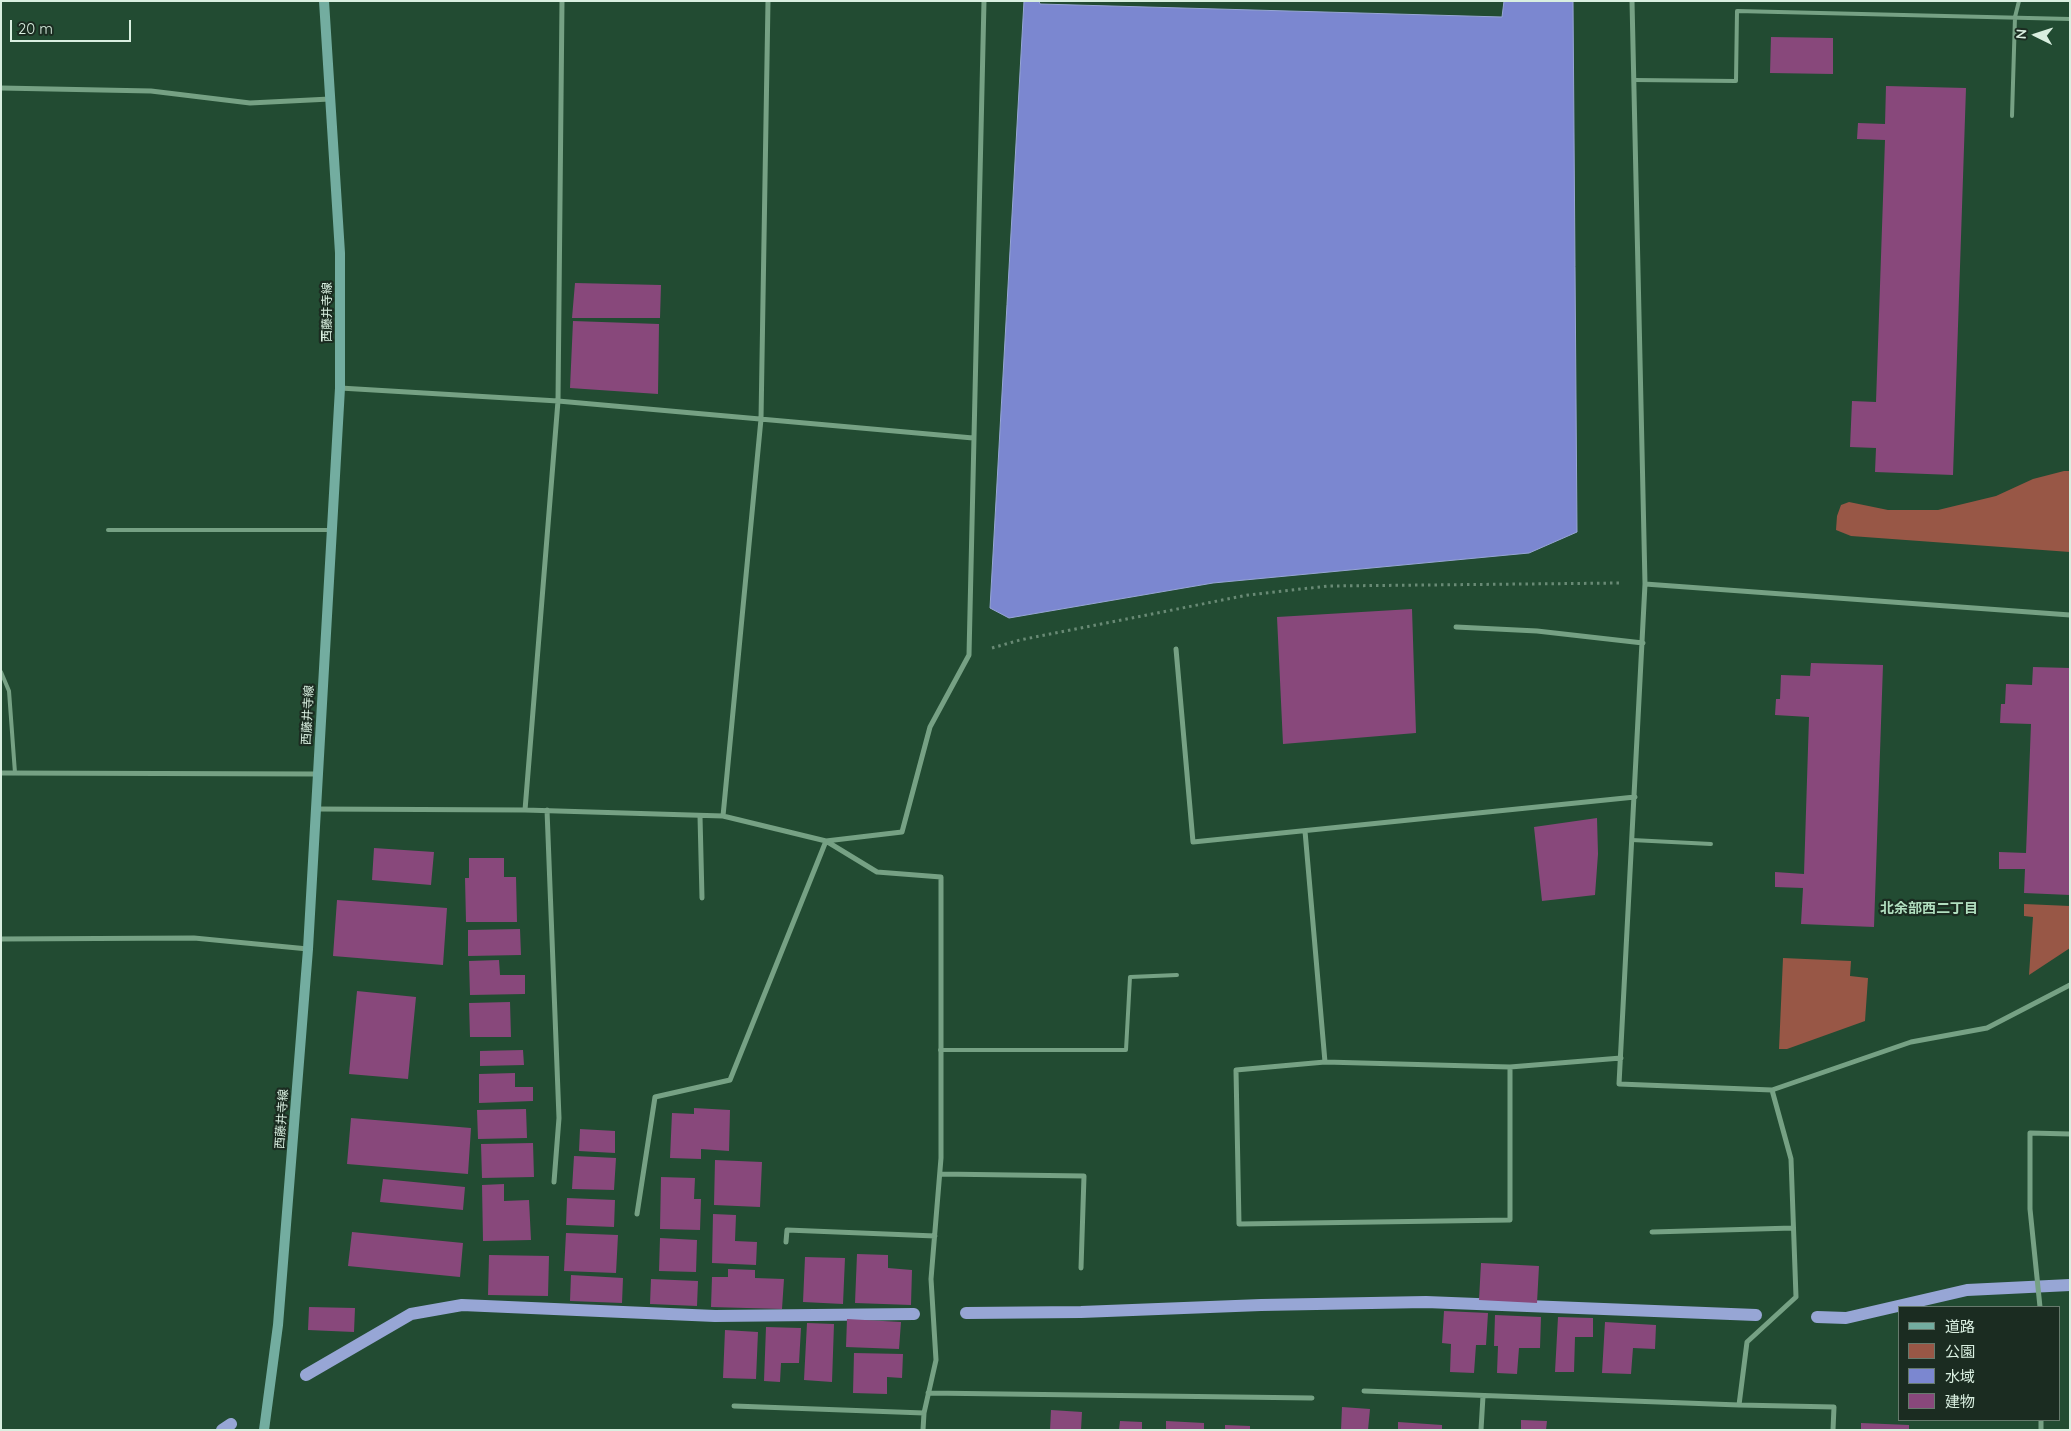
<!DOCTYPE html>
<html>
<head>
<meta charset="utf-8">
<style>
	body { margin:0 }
	#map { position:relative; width:2071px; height:1431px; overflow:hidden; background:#224b32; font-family:Quicksand,"Noto Sans JP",sans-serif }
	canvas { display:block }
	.frame { position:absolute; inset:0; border:2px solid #d9efe0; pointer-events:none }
	.legend { position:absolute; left:1898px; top:1306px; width:162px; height:115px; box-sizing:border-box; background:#1b2c21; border:1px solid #677a6d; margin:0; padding:6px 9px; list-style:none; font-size:15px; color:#d9efe0 }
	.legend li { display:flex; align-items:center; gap:10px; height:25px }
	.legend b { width:25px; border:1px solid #677a6d }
	.north { position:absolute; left:2011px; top:10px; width:50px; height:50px; -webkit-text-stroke:4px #1b2c21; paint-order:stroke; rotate:274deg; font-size:14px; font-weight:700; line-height:20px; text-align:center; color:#d9efe0 }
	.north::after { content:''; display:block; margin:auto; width:18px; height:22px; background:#d9efe0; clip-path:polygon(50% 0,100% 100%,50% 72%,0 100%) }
	.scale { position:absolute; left:10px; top:20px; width:121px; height:22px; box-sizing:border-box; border:2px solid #d9efe0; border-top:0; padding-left:6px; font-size:15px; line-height:18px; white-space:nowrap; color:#d9efe0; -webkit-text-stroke:4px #1b2c21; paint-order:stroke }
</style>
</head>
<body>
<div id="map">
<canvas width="2071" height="1431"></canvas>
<div class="frame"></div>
<ul class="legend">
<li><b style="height:6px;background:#73ada0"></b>道路</li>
<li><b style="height:14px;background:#985746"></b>公園</li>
<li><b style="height:14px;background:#7b87d0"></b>水域</li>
<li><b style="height:14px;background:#88487b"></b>建物</li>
</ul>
<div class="north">N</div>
<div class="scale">20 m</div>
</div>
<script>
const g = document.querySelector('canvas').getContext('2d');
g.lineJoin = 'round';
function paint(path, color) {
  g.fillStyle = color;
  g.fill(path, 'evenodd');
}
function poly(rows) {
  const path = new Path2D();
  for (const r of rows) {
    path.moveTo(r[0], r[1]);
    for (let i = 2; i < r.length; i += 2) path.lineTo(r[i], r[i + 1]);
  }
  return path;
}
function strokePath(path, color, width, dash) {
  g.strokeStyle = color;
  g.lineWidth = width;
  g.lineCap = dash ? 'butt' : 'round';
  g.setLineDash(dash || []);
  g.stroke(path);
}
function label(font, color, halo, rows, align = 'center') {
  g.font = font + ' Quicksand,"Noto Sans JP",sans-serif';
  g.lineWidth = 4.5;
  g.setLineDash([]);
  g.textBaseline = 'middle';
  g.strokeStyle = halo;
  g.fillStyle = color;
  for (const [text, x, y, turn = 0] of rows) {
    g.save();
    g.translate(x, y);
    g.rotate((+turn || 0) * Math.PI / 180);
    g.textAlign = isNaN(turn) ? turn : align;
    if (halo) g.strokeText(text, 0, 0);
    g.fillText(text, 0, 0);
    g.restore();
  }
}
paint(poly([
	[2064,471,2070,471,2070,552,1851,536,1836,530,1837,516,1841,505,1849,502,1888,510,1938,510,1996,496,2033,479],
	[2024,904,2070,906,2070,948,2029,975,2033,917,2024,916],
	[1783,958,1851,961,1850,976,1868,978,1865,1021,1787,1049,1779,1049]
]), '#985746');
const water = poly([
	[1024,1,1039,1,1040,4,1502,17,1504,1,1573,1,1577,532,1529,553,1213,583,1009,618,990,608,1024,1]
]);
paint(water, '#7b87d0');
strokePath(water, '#97a6d5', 1);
strokePath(poly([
	[966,1313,1081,1312,1261,1305,1426,1302,1756,1315],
	[1817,1317,1846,1318,1967,1290,2070,1285],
	[306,1375,411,1314,462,1305,715,1316,914,1314],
	[222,1430,231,1424]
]), '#97a6d5', 12);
paint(poly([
	[1771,37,1833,38,1833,74,1770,73],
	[1886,86,1966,88,1953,475,1875,472,1876,448,1850,447,1852,401,1876,402,1885,140,1857,139,1858,123,1885,124],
	[575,283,661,285,660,318,572,318],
	[573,321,659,324,658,394,570,388],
	[1412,609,1416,733,1283,744,1277,617],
	[1811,663,1883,665,1874,927,1801,924,1803,888,1775,887,1775,872,1804,874,1809,717,1775,715,1776,699,1780,699,1781,675,1810,676],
	[2033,667,2070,668,2070,895,2024,893,2025,869,1999,869,1999,852,2026,853,2031,724,2000,723,2001,704,2005,704,2006,684,2032,685],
	[1597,818,1598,854,1595,895,1542,901,1534,827],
	[374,848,434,852,431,885,372,880],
	[469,858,504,858,504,877,516,877,517,922,466,922,465,878,469,878],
	[337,900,447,908,443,965,333,956],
	[520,929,521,955,468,956,468,930],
	[499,960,500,975,525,975,525,994,470,995,469,961],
	[357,991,416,997,408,1079,349,1074],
	[510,1002,511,1037,470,1037,469,1003],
	[523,1050,524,1065,480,1066,480,1051],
	[515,1073,515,1087,533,1087,533,1101,479,1103,479,1074],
	[694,1108,730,1110,729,1151,701,1149,701,1159,670,1158,672,1113,694,1114],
	[526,1109,527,1138,478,1139,477,1110],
	[351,1118,471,1128,468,1174,347,1164],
	[580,1129,615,1131,615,1153,579,1151],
	[533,1143,534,1177,482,1178,481,1144],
	[574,1156,616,1158,614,1190,572,1189],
	[715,1160,762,1162,760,1207,714,1205],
	[661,1177,695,1178,694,1199,701,1199,700,1230,660,1229],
	[383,1179,465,1187,463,1210,380,1202],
	[504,1184,504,1201,529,1200,531,1240,483,1241,482,1185],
	[567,1198,615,1200,614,1227,566,1225],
	[713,1214,736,1215,735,1241,757,1242,756,1265,712,1263],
	[352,1232,463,1243,460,1277,348,1266],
	[566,1233,618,1235,616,1273,564,1271],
	[660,1238,697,1240,696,1272,659,1271],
	[857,1254,888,1255,888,1268,912,1270,911,1305,855,1303],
	[489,1255,549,1256,548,1296,488,1295],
	[805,1257,845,1258,843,1304,803,1302],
	[1481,1263,1539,1266,1537,1303,1479,1300],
	[728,1269,755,1270,755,1278,784,1279,782,1309,711,1307,712,1277,728,1277],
	[571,1275,623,1278,622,1303,570,1301],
	[651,1279,698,1281,697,1306,650,1304],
	[309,1307,355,1308,354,1332,308,1330],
	[1444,1311,1488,1313,1486,1345,1476,1345,1474,1373,1450,1372,1451,1344,1442,1343],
	[1495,1315,1541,1317,1540,1348,1519,1348,1517,1374,1497,1373,1498,1346,1494,1346],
	[1558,1317,1593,1318,1593,1337,1575,1337,1574,1372,1555,1372],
	[847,1319,901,1322,899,1349,846,1347],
	[1605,1322,1656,1325,1655,1349,1633,1348,1631,1374,1602,1373],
	[807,1323,834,1324,832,1382,804,1380],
	[766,1327,801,1328,799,1363,781,1363,780,1382,764,1381],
	[725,1330,758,1332,756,1379,723,1378],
	[854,1353,903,1354,902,1378,887,1377,887,1394,853,1393],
	[1342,1407,1370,1409,1368,1430,1341,1430],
	[1051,1410,1082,1412,1081,1430,1050,1430],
	[1521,1420,1547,1421,1546,1430,1521,1430],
	[1120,1421,1142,1422,1142,1430,1119,1430],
	[1166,1421,1204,1423,1204,1430,1166,1430],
	[1398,1422,1442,1425,1442,1430,1398,1430],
	[1861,1423,1909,1425,1909,1430,1861,1430],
	[1225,1425,1250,1426,1250,1430,1225,1430]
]), '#88487b');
strokePath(poly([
	[992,648,1020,640,1248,595,1328,586,1622,583]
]), '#698a75', 3, [2.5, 4]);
strokePath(poly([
	[1634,80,1736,81,1737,11,2070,19],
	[2012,116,2015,17,2019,1],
	[108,530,331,530],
	[1,672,9,691,15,773],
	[1632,840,1711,844],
	[940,1050,1126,1050,1130,977,1177,975]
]), '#76a184', 4);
strokePath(poly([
	[1632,1,1645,584,1619,1084,1772,1090,1911,1042,1987,1028,2070,985],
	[1,88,151,91,250,103,330,99],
	[340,388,558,401,973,438],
	[1645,584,2070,615],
	[1456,627,1537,631,1643,643],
	[1176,649,1193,842,1635,797],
	[1,773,317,774],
	[316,809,525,810,723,816,826,841,877,872,941,877,941,1158,931,1279,936,1360,924,1413,923,1430],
	[525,810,558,401,562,1],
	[547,810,559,1118,554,1182],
	[700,816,702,898],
	[723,816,761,419,768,1],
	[1305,831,1325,1062,1236,1070,1239,1224,1510,1220,1510,1067,1325,1062],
	[1,939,194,938,308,949],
	[1510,1067,1621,1058],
	[940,1174,1084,1176,1081,1268],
	[637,1214,655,1097,730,1080,826,841,902,832,930,727,969,655,984,1],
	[1652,1232,1793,1228],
	[786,1242,787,1230,935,1236],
	[2040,1307,2030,1209,2030,1133,2070,1134],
	[1364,1391,1739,1405,1747,1342,1796,1297,1791,1159,1772,1090],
	[928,1393,1312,1398],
	[1739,1405,1834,1407,1833,1430],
	[734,1406,924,1413],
	[2041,1420,2041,1430],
	[1481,1430,1483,1396]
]), '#76a184', 5);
strokePath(poly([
	[264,1430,278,1325,308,949,340,388,340,253,324,1]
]), '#73ada0', 10);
label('12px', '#d9efe0', '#1b2c21', [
	["西藤井寺線",327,312,-90],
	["西藤井寺線",308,715,-87],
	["西藤井寺線",282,1119,-86]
]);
label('bold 14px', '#b1debf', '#1b2c21', [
	["北余部西二丁目",1929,909]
]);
</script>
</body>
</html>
